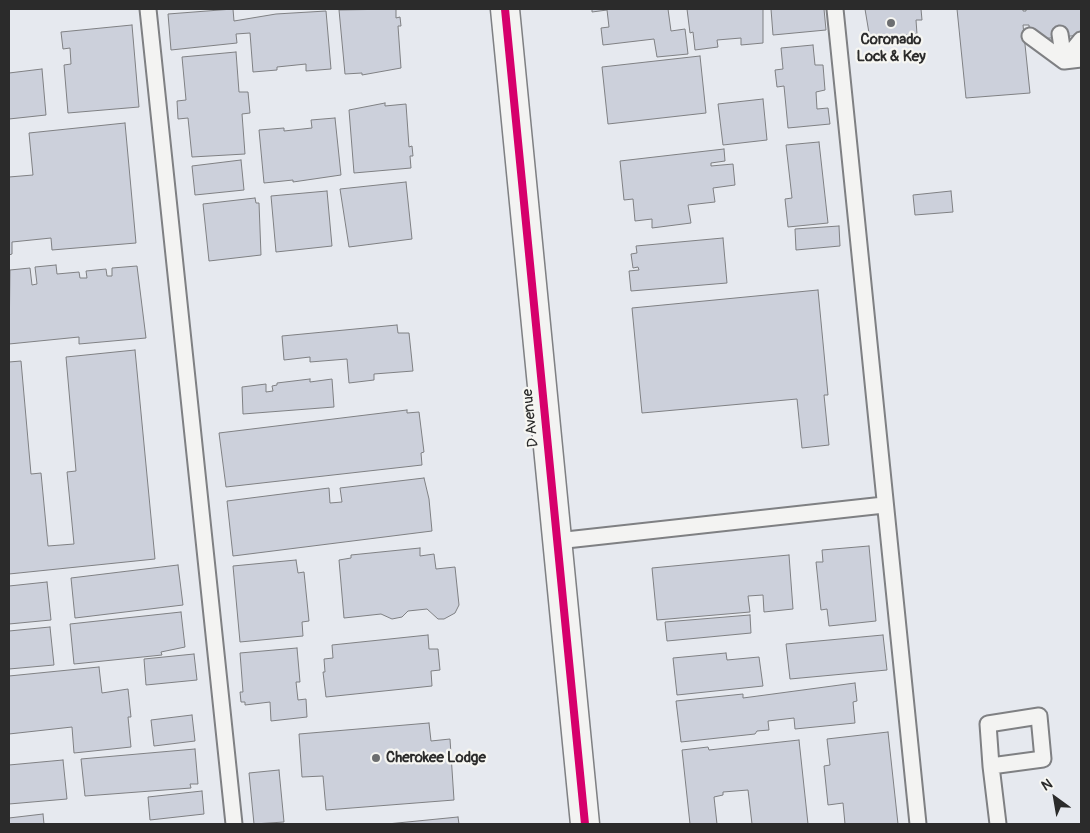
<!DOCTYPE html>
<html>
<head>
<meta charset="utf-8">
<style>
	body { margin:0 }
	#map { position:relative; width:1090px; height:833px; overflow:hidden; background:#e6e9ef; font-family:Pangolin,sans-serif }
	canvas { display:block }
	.frame { position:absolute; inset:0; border:10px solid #2b2b2b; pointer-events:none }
	.north { position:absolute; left:1030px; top:773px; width:50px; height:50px; -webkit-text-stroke:4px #f6f6f2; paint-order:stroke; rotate:328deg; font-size:14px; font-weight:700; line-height:20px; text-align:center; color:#2b2b2b }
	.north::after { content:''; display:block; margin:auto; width:18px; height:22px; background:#2b2b2b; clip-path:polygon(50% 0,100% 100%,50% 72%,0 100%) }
</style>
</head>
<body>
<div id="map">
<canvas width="1090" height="833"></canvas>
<div class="frame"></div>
<div class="north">N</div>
</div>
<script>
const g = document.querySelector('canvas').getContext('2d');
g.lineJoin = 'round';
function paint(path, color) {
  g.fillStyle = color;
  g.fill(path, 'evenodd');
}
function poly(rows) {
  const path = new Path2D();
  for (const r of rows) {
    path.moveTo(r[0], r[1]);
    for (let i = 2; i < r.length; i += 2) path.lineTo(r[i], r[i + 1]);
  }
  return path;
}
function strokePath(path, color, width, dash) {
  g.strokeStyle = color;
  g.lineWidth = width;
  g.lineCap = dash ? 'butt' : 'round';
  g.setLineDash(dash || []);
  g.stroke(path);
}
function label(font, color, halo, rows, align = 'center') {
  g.font = font + ' Pangolin,sans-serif';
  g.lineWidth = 4.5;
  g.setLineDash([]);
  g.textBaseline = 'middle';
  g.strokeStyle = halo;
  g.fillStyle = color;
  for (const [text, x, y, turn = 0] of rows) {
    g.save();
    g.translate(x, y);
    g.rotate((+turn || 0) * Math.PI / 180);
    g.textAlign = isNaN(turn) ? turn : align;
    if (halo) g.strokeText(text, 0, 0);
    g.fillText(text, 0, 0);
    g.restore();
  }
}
const building = poly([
	[233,9,234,21,276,14,326,11,331,69,306,71,306,64,277,67,277,70,253,72,250,33,236,34,237,43,171,50,168,14,233,9],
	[396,9,396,18,400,17,401,26,398,26,401,68,362,75,362,73,345,74,339,10,396,9],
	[592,9,668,9,671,31,685,29,688,54,657,57,654,39,603,45,601,28,609,27,607,10,592,12,592,9],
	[687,9,763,9,763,43,741,45,741,38,717,40,718,47,695,50,693,32,690,33,687,9],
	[771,9,824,9,826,30,773,35,771,9],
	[865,9,921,9,922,20,916,20,917,34,870,39,865,9],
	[957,9,1023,9,1023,11,1026,11,1026,9,1081,9,1081,35,1030,40,1029,25,1023,25,1030,93,966,98,957,9],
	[132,25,139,107,68,113,64,65,71,64,70,48,63,49,61,32,132,25],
	[813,45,815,65,823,65,825,90,816,92,817,109,828,108,830,124,788,128,784,86,777,87,775,70,783,69,781,48,813,45],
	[236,52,239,92,248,92,250,113,242,114,245,154,192,157,188,118,178,119,177,101,186,100,182,57,236,52],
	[700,56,706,113,608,124,602,67,700,56],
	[42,69,46,115,9,119,9,73,42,69],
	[763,99,767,140,723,145,718,104,763,99],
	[385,103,385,106,406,104,409,147,412,146,413,156,410,156,411,168,354,173,349,110,385,103],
	[335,118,341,175,293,182,293,180,264,183,259,130,284,128,284,131,312,128,311,120,335,118],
	[125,123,136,243,52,250,51,238,12,242,12,254,9,255,9,177,33,175,29,133,125,123],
	[819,142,828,223,788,227,785,199,792,198,786,145,819,142],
	[724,149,725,161,711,163,711,166,733,164,735,185,713,188,715,202,688,205,691,223,652,228,652,219,635,221,633,199,624,200,620,161,724,149],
	[241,160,244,190,195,195,192,166,241,160],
	[406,182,412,239,349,247,340,189,406,182],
	[327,191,332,246,276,252,271,196,327,191],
	[951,191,953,212,915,215,913,195,951,191],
	[255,198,256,203,259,203,261,255,209,261,203,204,255,198],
	[839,226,840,246,796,250,795,229,839,226],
	[723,238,727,283,631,291,629,271,639,270,638,267,633,268,631,254,637,253,636,246,723,238],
	[56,265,57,274,79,272,80,278,87,278,86,271,106,269,107,276,112,276,112,268,137,266,146,338,79,344,79,337,9,344,10,270,30,268,32,285,37,284,35,267,56,265],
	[818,290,828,395,824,395,829,445,802,448,797,399,642,413,632,308,818,290],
	[397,325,398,333,409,333,413,371,374,374,374,380,349,383,347,359,310,362,310,357,284,360,282,336,397,325],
	[135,350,155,559,9,574,9,362,21,361,31,474,41,473,48,546,74,544,67,472,76,471,66,357,135,350],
	[310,379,310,382,332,379,334,407,243,414,242,387,266,384,266,392,273,391,272,386,277,385,277,383,310,379],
	[407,410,407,413,419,412,424,452,421,453,422,465,226,487,219,433,407,410],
	[424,478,429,499,432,531,233,556,227,501,329,488,330,503,342,502,340,488,424,478],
	[869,546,876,621,829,626,827,609,821,610,816,562,823,562,822,550,869,546],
	[420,548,420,556,434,554,436,569,455,567,459,605,455,613,444,619,438,619,427,609,408,611,402,617,392,619,381,614,344,618,339,560,351,558,351,555,420,548],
	[789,555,793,609,764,612,763,595,748,596,750,612,657,620,652,568,789,555],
	[296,560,298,573,304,572,309,621,302,622,303,636,240,642,233,566,296,560],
	[178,565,183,605,75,618,71,578,178,565],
	[47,582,51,620,9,624,9,586,47,582],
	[181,612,185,647,161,652,162,655,74,664,70,624,181,612],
	[750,615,751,633,667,641,665,622,750,615],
	[50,627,54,665,9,669,9,631,50,627],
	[428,635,429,649,438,649,440,670,431,671,432,686,326,697,323,672,325,672,324,659,333,658,332,645,428,635],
	[883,635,887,670,790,679,786,644,883,635],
	[297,648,300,682,296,682,298,700,306,699,307,717,271,721,270,702,245,705,245,702,241,702,240,692,243,692,240,653,297,648],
	[726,653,727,660,759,657,763,686,677,695,673,658,726,653],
	[194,654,197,680,146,685,144,659,194,654],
	[99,667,102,693,128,689,131,717,128,717,131,747,74,753,72,727,9,734,9,676,99,667],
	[855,683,857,701,853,702,855,723,795,729,794,718,768,721,769,730,757,731,755,734,681,742,676,701,743,694,743,698,855,683],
	[192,715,195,741,154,746,151,720,192,715],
	[429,723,431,741,450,739,454,800,326,810,323,776,302,777,299,734,429,723],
	[888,732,898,824,845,824,843,803,828,805,824,766,830,765,827,739,888,732],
	[799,740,808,824,752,824,748,790,723,792,723,795,714,797,717,824,690,824,682,750,708,747,709,750,799,740],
	[195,749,198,784,190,784,191,788,85,796,81,759,195,749],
	[63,760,67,799,9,804,9,765,63,760],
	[279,770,284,822,254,824,249,773,279,770],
	[202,791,204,814,150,820,148,797,202,791],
	[43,814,44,824,9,824,9,818,43,814],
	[458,817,459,824,387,824,458,817]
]);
paint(building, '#ccd0db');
strokePath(building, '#7f8083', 1);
const service = poly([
	[148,9,234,824],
	[835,9,918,824],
	[1060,34,1064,61,1081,59],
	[1030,36,1064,61,1081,40],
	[557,541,884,505],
	[991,766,1043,759,1039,716,988,724,991,766,998,824]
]);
const minor = poly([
	[505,9,585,824]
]);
strokePath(service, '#7f8083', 19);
strokePath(minor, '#7f8083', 31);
strokePath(service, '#f3f3f2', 15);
strokePath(minor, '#f3f3f2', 28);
strokePath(poly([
	[505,9,585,824]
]), '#d6006c', 8);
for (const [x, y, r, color] of [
	[891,23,5,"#6c6e70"],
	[376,758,5,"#6c6e70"]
]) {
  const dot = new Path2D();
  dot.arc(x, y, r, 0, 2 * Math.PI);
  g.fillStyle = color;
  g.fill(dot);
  strokePath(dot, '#f6f6f2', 2);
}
label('bold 15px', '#2b2b2b', '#f6f6f2', [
	["Coronado",891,40],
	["Lock & Key",891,57],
	["Cherokee Lodge",386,758,"left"]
]);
label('15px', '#2b2b2b', '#f6f6f2', [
	["D Avenue",531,418,-96]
]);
</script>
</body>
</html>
